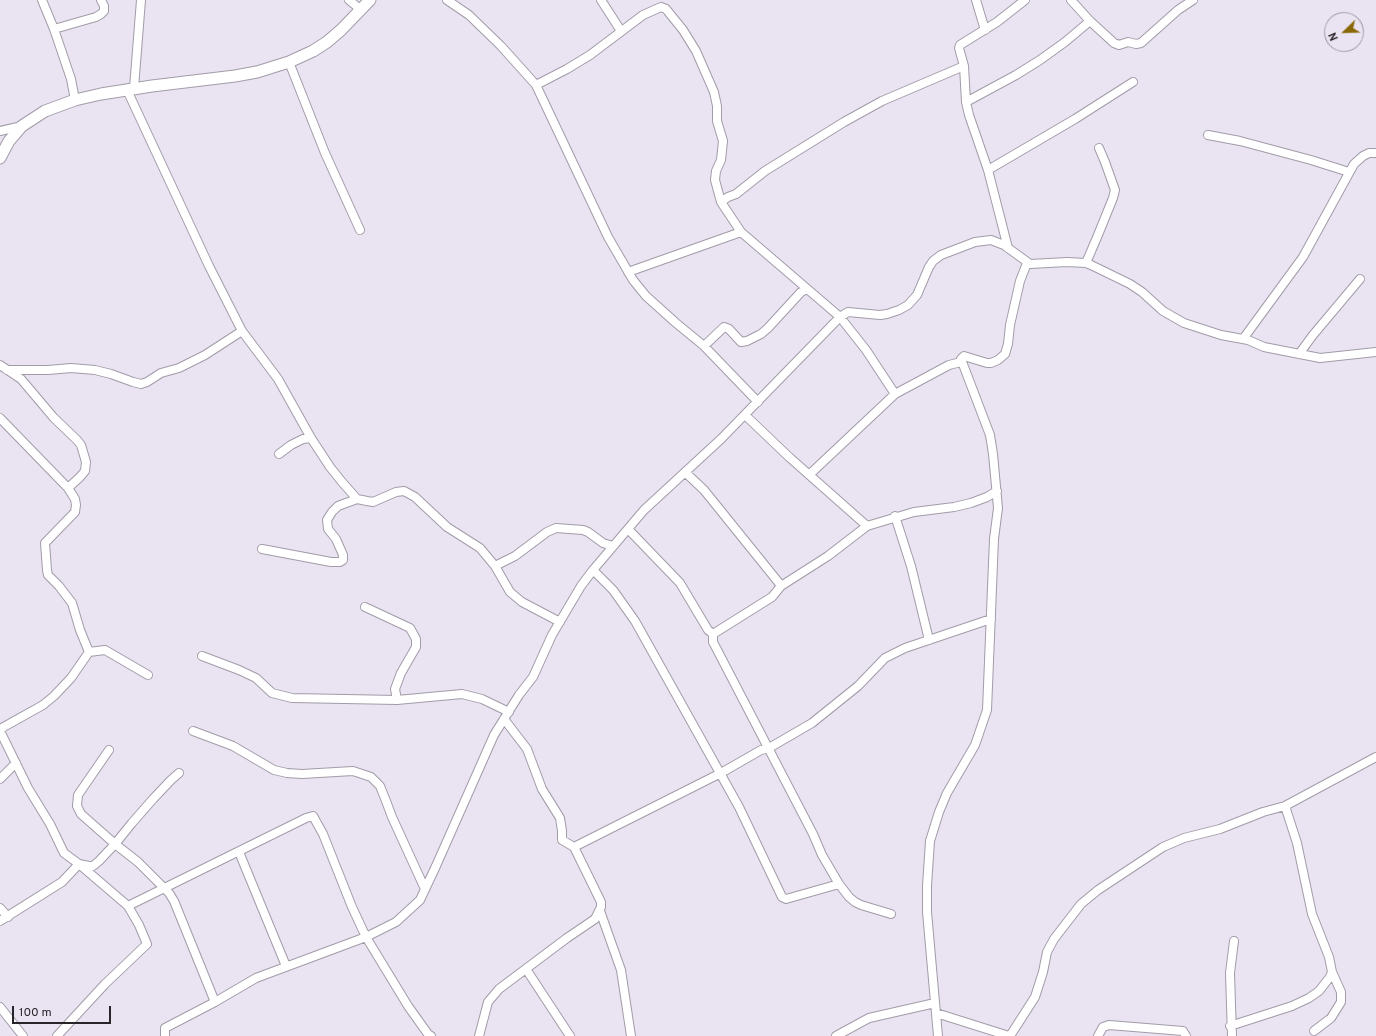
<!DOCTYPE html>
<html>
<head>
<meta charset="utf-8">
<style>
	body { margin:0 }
	#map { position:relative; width:1376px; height:1036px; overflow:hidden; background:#eae3f1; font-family:Overpass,sans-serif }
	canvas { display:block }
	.north { position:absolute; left:1324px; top:12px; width:40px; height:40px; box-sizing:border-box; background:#eae3f1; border:1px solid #9c97a1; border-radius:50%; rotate:247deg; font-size:11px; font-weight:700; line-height:16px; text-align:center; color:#27242a }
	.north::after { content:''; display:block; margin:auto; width:14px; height:18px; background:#896805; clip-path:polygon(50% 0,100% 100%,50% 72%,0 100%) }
	.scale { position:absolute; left:12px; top:1006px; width:99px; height:18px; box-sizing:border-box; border:2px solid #27242a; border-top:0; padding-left:5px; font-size:12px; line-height:14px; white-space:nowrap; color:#27242a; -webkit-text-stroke:3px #eae3f1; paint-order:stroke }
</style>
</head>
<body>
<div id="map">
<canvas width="1376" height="1036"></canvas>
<div class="north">N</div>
<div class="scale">100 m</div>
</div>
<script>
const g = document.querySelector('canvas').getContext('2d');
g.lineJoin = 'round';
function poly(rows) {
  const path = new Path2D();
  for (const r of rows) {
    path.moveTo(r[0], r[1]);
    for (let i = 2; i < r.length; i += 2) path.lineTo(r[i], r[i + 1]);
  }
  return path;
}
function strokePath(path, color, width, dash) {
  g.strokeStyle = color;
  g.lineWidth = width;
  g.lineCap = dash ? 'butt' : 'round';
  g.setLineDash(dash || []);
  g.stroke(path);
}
const street = poly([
	[42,0,54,29,71,79,75,100],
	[349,0,361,10],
	[447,0,469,15,501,46,536,85,608,237,633,280,646,296,676,323,704,346,758,402],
	[601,0,621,31],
	[976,0,985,30],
	[1071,0,1090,21,1114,43,1119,45,1128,42,1136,44,1141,43,1178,10,1193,0],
	[54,29,96,17,101,14,104,11,104,6,101,0],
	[289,62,325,153,360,230],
	[536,85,567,69,590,55,643,15,661,7,666,9,683,30,696,51,714,92,717,106,717,121,723,141,721,160,716,171,715,180,721,202,741,232,840,317,866,350,895,394],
	[134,88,141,0],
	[127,90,209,266,242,331,278,379,311,438,330,467,342,482,357,499,367,501,373,502,396,492,404,491,415,497,447,527,480,548,495,566,510,592,522,602,560,622],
	[966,102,1016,75,1040,60,1065,42,1090,21],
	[0,131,22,126],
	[1208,135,1240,141,1311,160,1349,172],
	[988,170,1075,119,1133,82],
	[721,202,728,197,736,194,765,171,844,122,882,101,964,66],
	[1008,248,988,170,969,115,966,102,964,66,959,48,960,45,997,22,1025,0],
	[1086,263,1098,235,1113,198,1115,190,1105,162,1099,148],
	[628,272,741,232],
	[1243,339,1303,257,1354,164,1363,156,1369,153,1376,153],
	[704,346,724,327,729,329,741,342,747,341,761,334,768,328,801,292,807,289],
	[1299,354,1313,335,1360,279],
	[0,365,21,379,54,418,77,440,81,445,86,462,85,471,80,477,68,488],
	[7,370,48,370,71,368,95,370,111,374,133,382,141,384,147,382,161,373,179,368,205,355,242,331],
	[745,415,789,457,867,526],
	[0,418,68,488,75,499,76,505,75,512,45,543,47,570,48,575,59,586,72,603,80,630,89,652],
	[279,454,291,445,303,439,311,438],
	[686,473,704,490,779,583,781,586,772,597,713,634,713,642,813,834,822,855,839,884,849,897,855,902,861,905,891,914],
	[810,474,895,394,949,365,961,362],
	[895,516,911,566,929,640],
	[628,529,680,583,708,630,713,634],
	[262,549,331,562,340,562,343,560,343,555,336,539,328,529,327,520,332,512,338,506,357,499],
	[495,566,515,556,547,532,556,528,583,530,588,532,603,543,613,546],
	[593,570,613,590,635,621,739,807,782,897,786,899,839,884],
	[781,586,828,556,867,526,914,512,954,507,971,503,987,497,997,491],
	[365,607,410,628,416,639,416,647,401,673,395,689,397,700],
	[202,656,239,670,256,678,272,693,292,698,397,700,462,694,482,699,509,712],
	[0,729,43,705,54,696,71,678,89,652,105,650,148,675],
	[0,731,28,788,50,824,64,853,79,864,89,866,93,866,99,861,115,844,132,823,153,799,171,780,179,773],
	[193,731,233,746,274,770,287,773,302,774,353,771,371,777,380,786,386,801,392,817,425,889],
	[109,750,78,795,77,806,81,814,115,844,138,862,169,893,174,901,215,1002],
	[0,779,16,763],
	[574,847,721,773,761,750,769,748,812,723,858,686,885,658,905,648,991,619],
	[239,852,286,966],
	[128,906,306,818,313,816,323,834,352,907,366,937,408,1006,428,1034,431,1036],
	[0,908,8,917],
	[600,911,621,970,631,1036],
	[0,921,62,882,79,864,128,906,139,925,147,944,105,984,57,1036],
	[526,969,570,1036],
	[0,1007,23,1036],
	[936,1013,1009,1036],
	[1230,1026,1292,1006,1309,998,1319,991,1330,977,1332,972,1329,957,1312,914,1297,843,1285,806],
	[1314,1031,1331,1018,1341,1002,1341,992,1332,972],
	[165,1036,165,1028,215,1002,256,978,366,937,396,922,420,900,436,866,494,735,519,695,533,677,552,635,581,586,593,570,644,510,721,439,840,317,848,312,880,315,887,314,899,310,908,305,917,295,929,267,933,261,941,255,975,242,991,240,1004,245,1030,264,1067,262,1086,263,1091,265,1130,284,1142,292,1163,311,1184,323,1221,335,1248,340,1264,347,1320,358,1376,352],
	[479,1036,488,1002,499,989,567,938,595,919,601,907,601,902,574,847,562,840,562,831,560,818,542,789,527,749,504,719],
	[836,1036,869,1018,935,1003],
	[938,1036,927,912,927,886,930,841,939,812,947,793,975,745,987,710,994,539,998,508,993,454,990,435,961,359,964,356,987,363,991,363,998,360,1005,354,1008,344,1010,325,1020,281,1027,263],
	[1010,1036,1035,997,1043,972,1047,952,1054,939,1081,904,1098,890,1163,847,1184,838,1220,829,1263,812,1285,806,1376,757],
	[1098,1036,1103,1027,1109,1025,1183,1031,1186,1036],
	[1232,1036,1230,973,1234,941]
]);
const secondary = poly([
	[0,158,9,141,22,126,45,111,75,100,101,94,152,86,235,76,257,72,289,62,313,51,327,42,341,30,370,0]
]);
strokePath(street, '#a29ba8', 10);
strokePath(secondary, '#a29ba8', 13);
strokePath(street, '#fff', 8);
strokePath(secondary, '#fff', 11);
</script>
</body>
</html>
